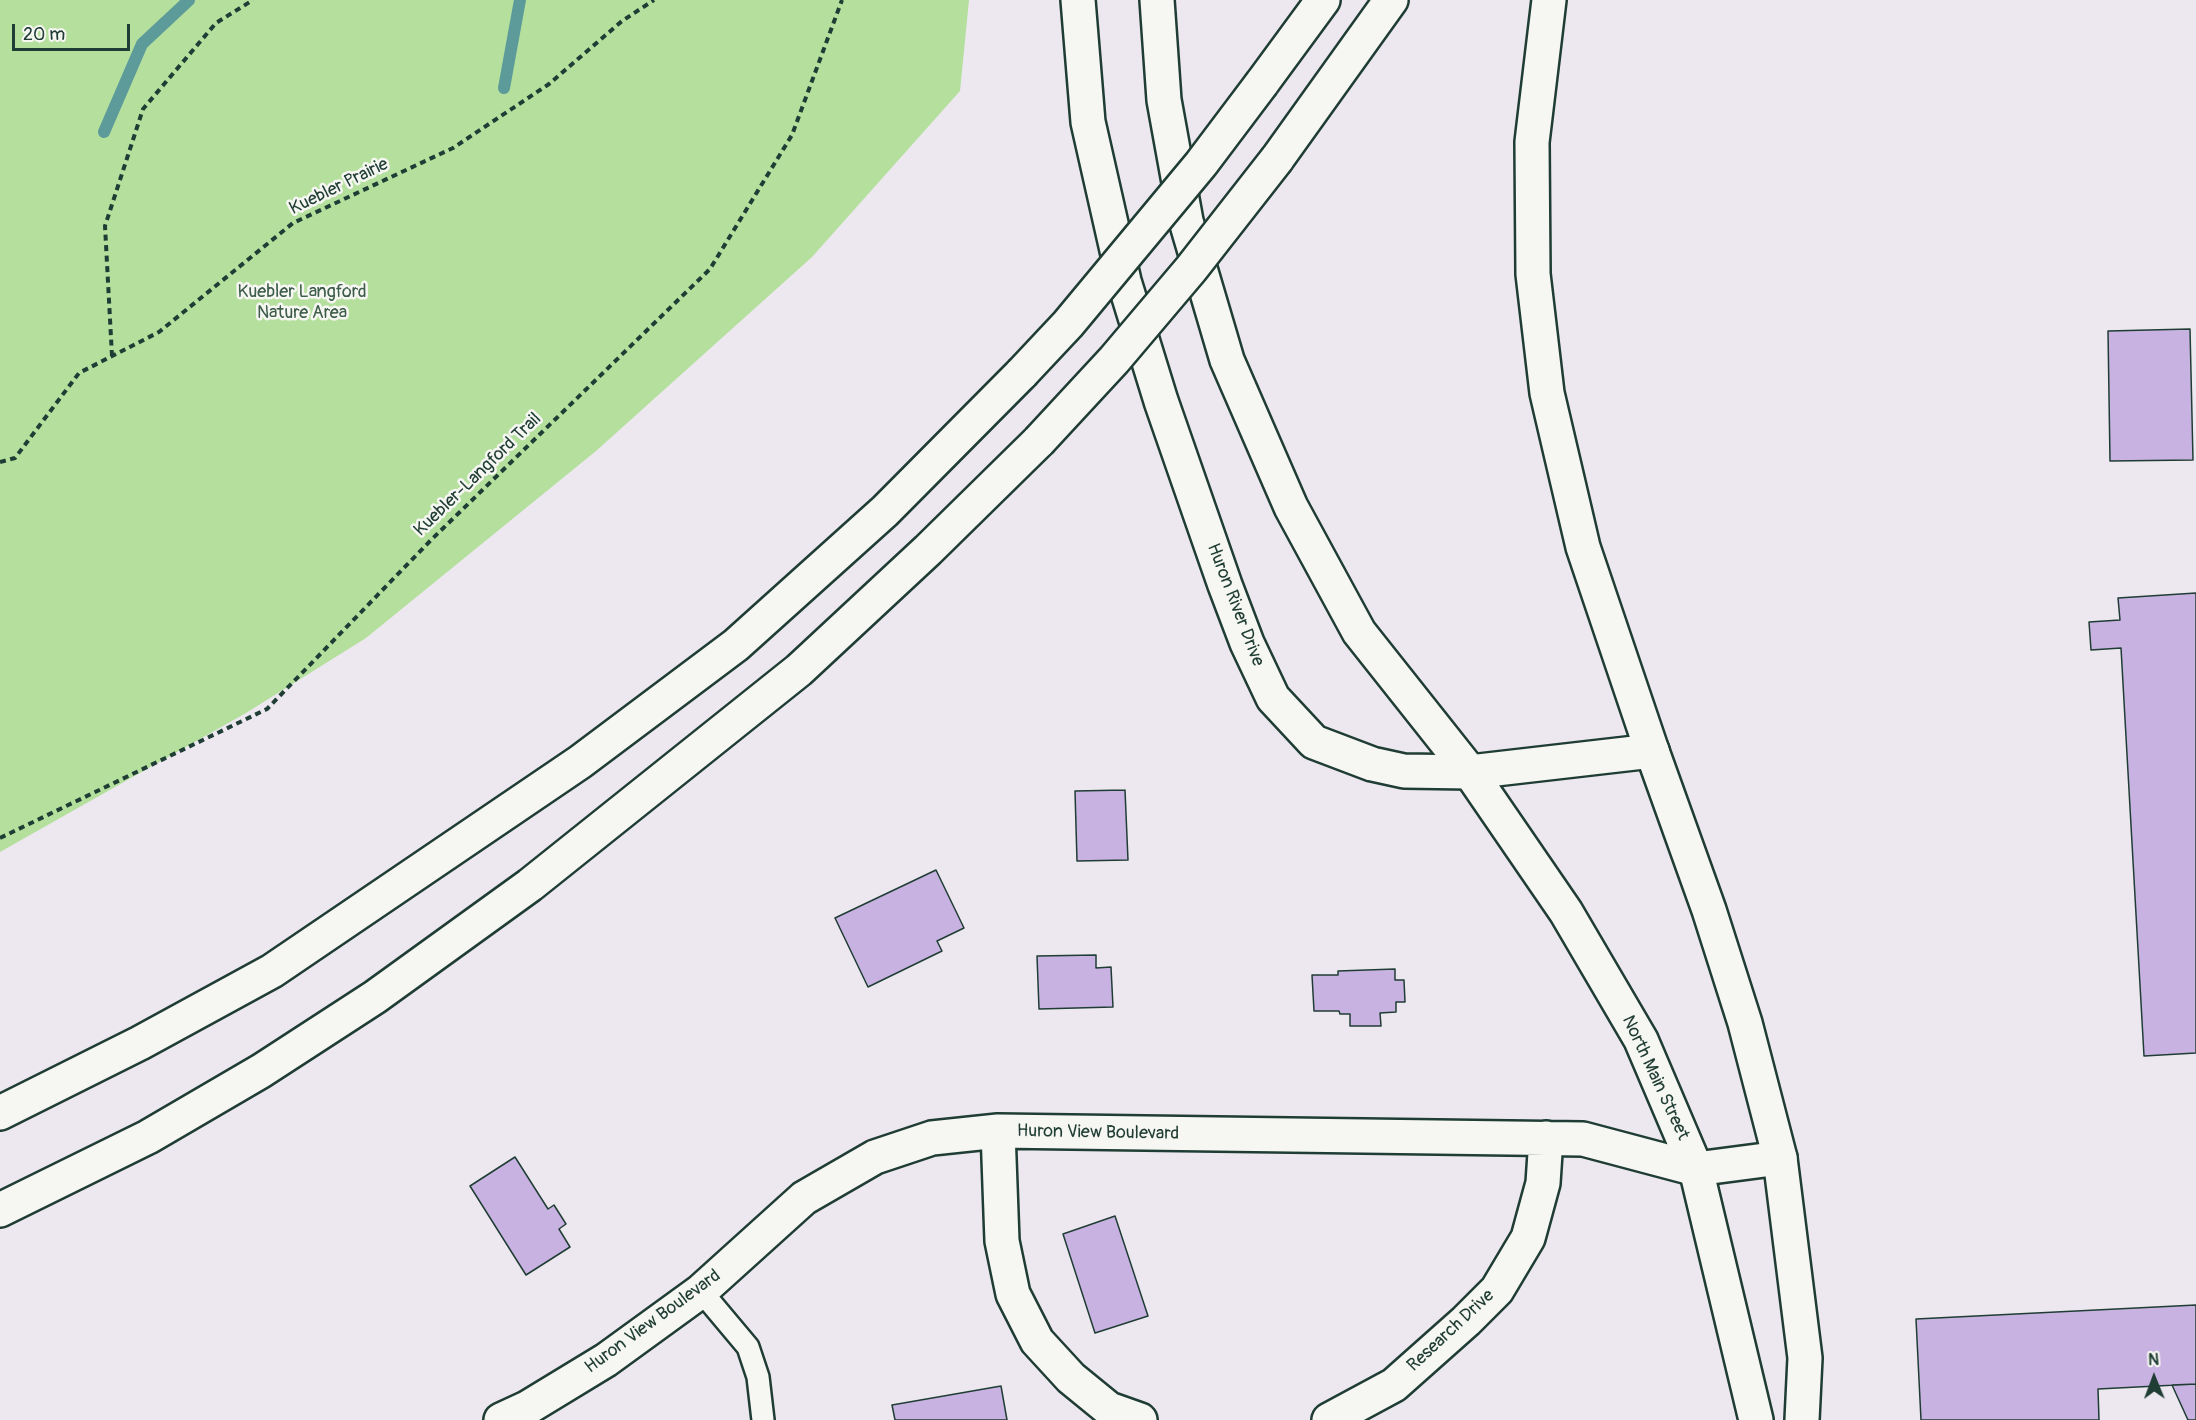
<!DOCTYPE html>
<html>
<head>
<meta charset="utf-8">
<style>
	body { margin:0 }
	#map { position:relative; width:2196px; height:1420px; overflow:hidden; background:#ede8ef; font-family:Pangolin,sans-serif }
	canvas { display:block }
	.north { position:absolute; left:2124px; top:1348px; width:60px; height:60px; -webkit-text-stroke:4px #f6f6f2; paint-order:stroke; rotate:359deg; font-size:16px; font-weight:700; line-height:24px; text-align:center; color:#1f3d34 }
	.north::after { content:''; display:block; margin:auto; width:21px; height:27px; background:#1f3d34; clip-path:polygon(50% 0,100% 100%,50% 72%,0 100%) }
	.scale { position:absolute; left:12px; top:24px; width:118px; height:27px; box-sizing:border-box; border:3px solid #1f3d34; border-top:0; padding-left:8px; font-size:18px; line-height:21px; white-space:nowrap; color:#1f3d34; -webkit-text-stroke:4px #f6f6f2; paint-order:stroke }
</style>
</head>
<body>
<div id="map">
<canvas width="2196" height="1420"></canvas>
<div class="north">N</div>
<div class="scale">20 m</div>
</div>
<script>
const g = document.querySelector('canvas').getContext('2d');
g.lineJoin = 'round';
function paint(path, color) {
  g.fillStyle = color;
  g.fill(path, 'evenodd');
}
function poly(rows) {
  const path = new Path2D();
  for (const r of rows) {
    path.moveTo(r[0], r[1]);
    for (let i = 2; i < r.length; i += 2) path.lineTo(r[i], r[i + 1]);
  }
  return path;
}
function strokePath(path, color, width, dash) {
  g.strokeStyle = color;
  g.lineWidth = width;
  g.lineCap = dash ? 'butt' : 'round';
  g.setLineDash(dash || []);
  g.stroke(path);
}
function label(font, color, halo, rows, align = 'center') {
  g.font = font + ' Pangolin,sans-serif';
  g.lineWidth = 5;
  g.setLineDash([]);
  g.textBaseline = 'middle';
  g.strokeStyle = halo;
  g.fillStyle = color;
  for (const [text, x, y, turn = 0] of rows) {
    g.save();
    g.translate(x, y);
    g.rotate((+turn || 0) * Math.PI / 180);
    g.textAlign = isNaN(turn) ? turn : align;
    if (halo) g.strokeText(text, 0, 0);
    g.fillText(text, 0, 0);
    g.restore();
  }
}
paint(poly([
	[0,0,969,0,960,91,812,257,596,451,366,638,246,713,0,852]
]), '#b4df9d');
strokePath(poly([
	[504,88,520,0],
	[104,132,142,44,189,0]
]), '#5d9a9a', 12);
const building = poly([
	[2190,329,2193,460,2110,461,2108,331,2190,329],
	[2196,593,2196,1053,2144,1056,2121,648,2091,650,2089,622,2120,620,2118,598,2196,593],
	[1125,790,1128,860,1077,861,1075,791,1125,790],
	[936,870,964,928,937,941,942,951,868,987,835,918,936,870],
	[1096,955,1096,968,1111,967,1113,1007,1039,1009,1037,956,1096,955],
	[1395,969,1395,980,1404,980,1405,1002,1396,1002,1396,1012,1380,1013,1381,1026,1350,1026,1350,1014,1340,1014,1339,1011,1314,1011,1312,975,1338,975,1338,971,1395,969],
	[515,1157,548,1209,554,1205,566,1224,559,1229,570,1247,526,1275,470,1186,515,1157],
	[1115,1216,1148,1316,1095,1333,1063,1234,1115,1216],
	[2196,1305,2196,1384,2098,1389,2099,1420,1921,1420,1916,1319,2196,1305],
	[2196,1384,2196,1420,2188,1420,2172,1385,2196,1384],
	[1001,1386,1007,1420,895,1420,892,1405,1001,1386]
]);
paint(building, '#c8b2e1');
strokePath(building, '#1f3d34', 1.5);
const service = poly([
	[701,1291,748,1347,758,1377,763,1420]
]);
const minor = poly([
	[998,1131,1002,1241,1013,1294,1037,1341,1071,1378,1109,1409,1140,1420],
	[501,1420,527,1408,606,1360,701,1291,804,1198,875,1157,932,1138,998,1131,1583,1139,1696,1169,1780,1158],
	[1329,1420,1394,1385,1466,1321,1497,1290,1528,1238,1543,1183,1546,1138]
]);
const tertiary = poly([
	[1078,0,1088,122,1124,281,1161,401,1225,585,1247,643,1273,698,1314,742,1372,764,1404,771,1470,772,1652,751]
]);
const primary = poly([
	[1652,751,1709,910,1745,1023,1780,1158,1805,1358,1802,1420],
	[1470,772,1566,912,1641,1040,1696,1169,1756,1420]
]);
const motorway = poly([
	[1157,0,1164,100,1186,221,1227,360,1291,507,1359,632,1470,772],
	[1549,0,1532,142,1533,274,1547,393,1583,547,1652,751],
	[1262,83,1323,0],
	[1277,159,1391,0],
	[0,1113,140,1043,272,971,580,762,736,645,885,511,1022,373],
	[0,1210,148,1137,261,1071,375,997,530,885,799,670,928,550,1039,441]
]);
strokePath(service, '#1f3d34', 26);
strokePath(minor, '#1f3d34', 38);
strokePath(tertiary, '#1f3d34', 38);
strokePath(primary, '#1f3d34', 38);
strokePath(motorway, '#1f3d34', 38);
strokePath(poly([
	[112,356,105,226,143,109,216,23,253,0],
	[0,462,15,458,79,373,159,332,293,223,453,148,549,84,622,21,654,0],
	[0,838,267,709,431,540,710,269,792,135,842,0]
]), '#1f3d34', 4, [6, 4.5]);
strokePath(service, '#f6f6f2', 21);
strokePath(minor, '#f6f6f2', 33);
strokePath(tertiary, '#f6f6f2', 33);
strokePath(primary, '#f6f6f2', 33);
strokePath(motorway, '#f6f6f2', 33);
const motorwayBridge = poly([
	[1022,373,1068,324,1201,164,1262,83],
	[1039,441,1114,360,1191,269,1277,159]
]);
strokePath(motorwayBridge, '#1f3d34', 38, []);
strokePath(motorwayBridge, '#f6f6f2', 33);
label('18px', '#1f3d34', '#f6f6f2', [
	["Kuebler Prairie",339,187,-26],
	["Kuebler-Langford Trail",478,475,-44],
	["Huron River Drive",1235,605,69],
	["North Main Street",1655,1078,65],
	["Huron View Boulevard",1098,1133,1],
	["Huron View Boulevard",653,1322,-36],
	["Research Drive",1451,1331,-43]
]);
label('18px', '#3d5d49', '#f6f6f2', [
	["Kuebler Langford",302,292],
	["Nature Area",302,313]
]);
</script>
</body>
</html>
